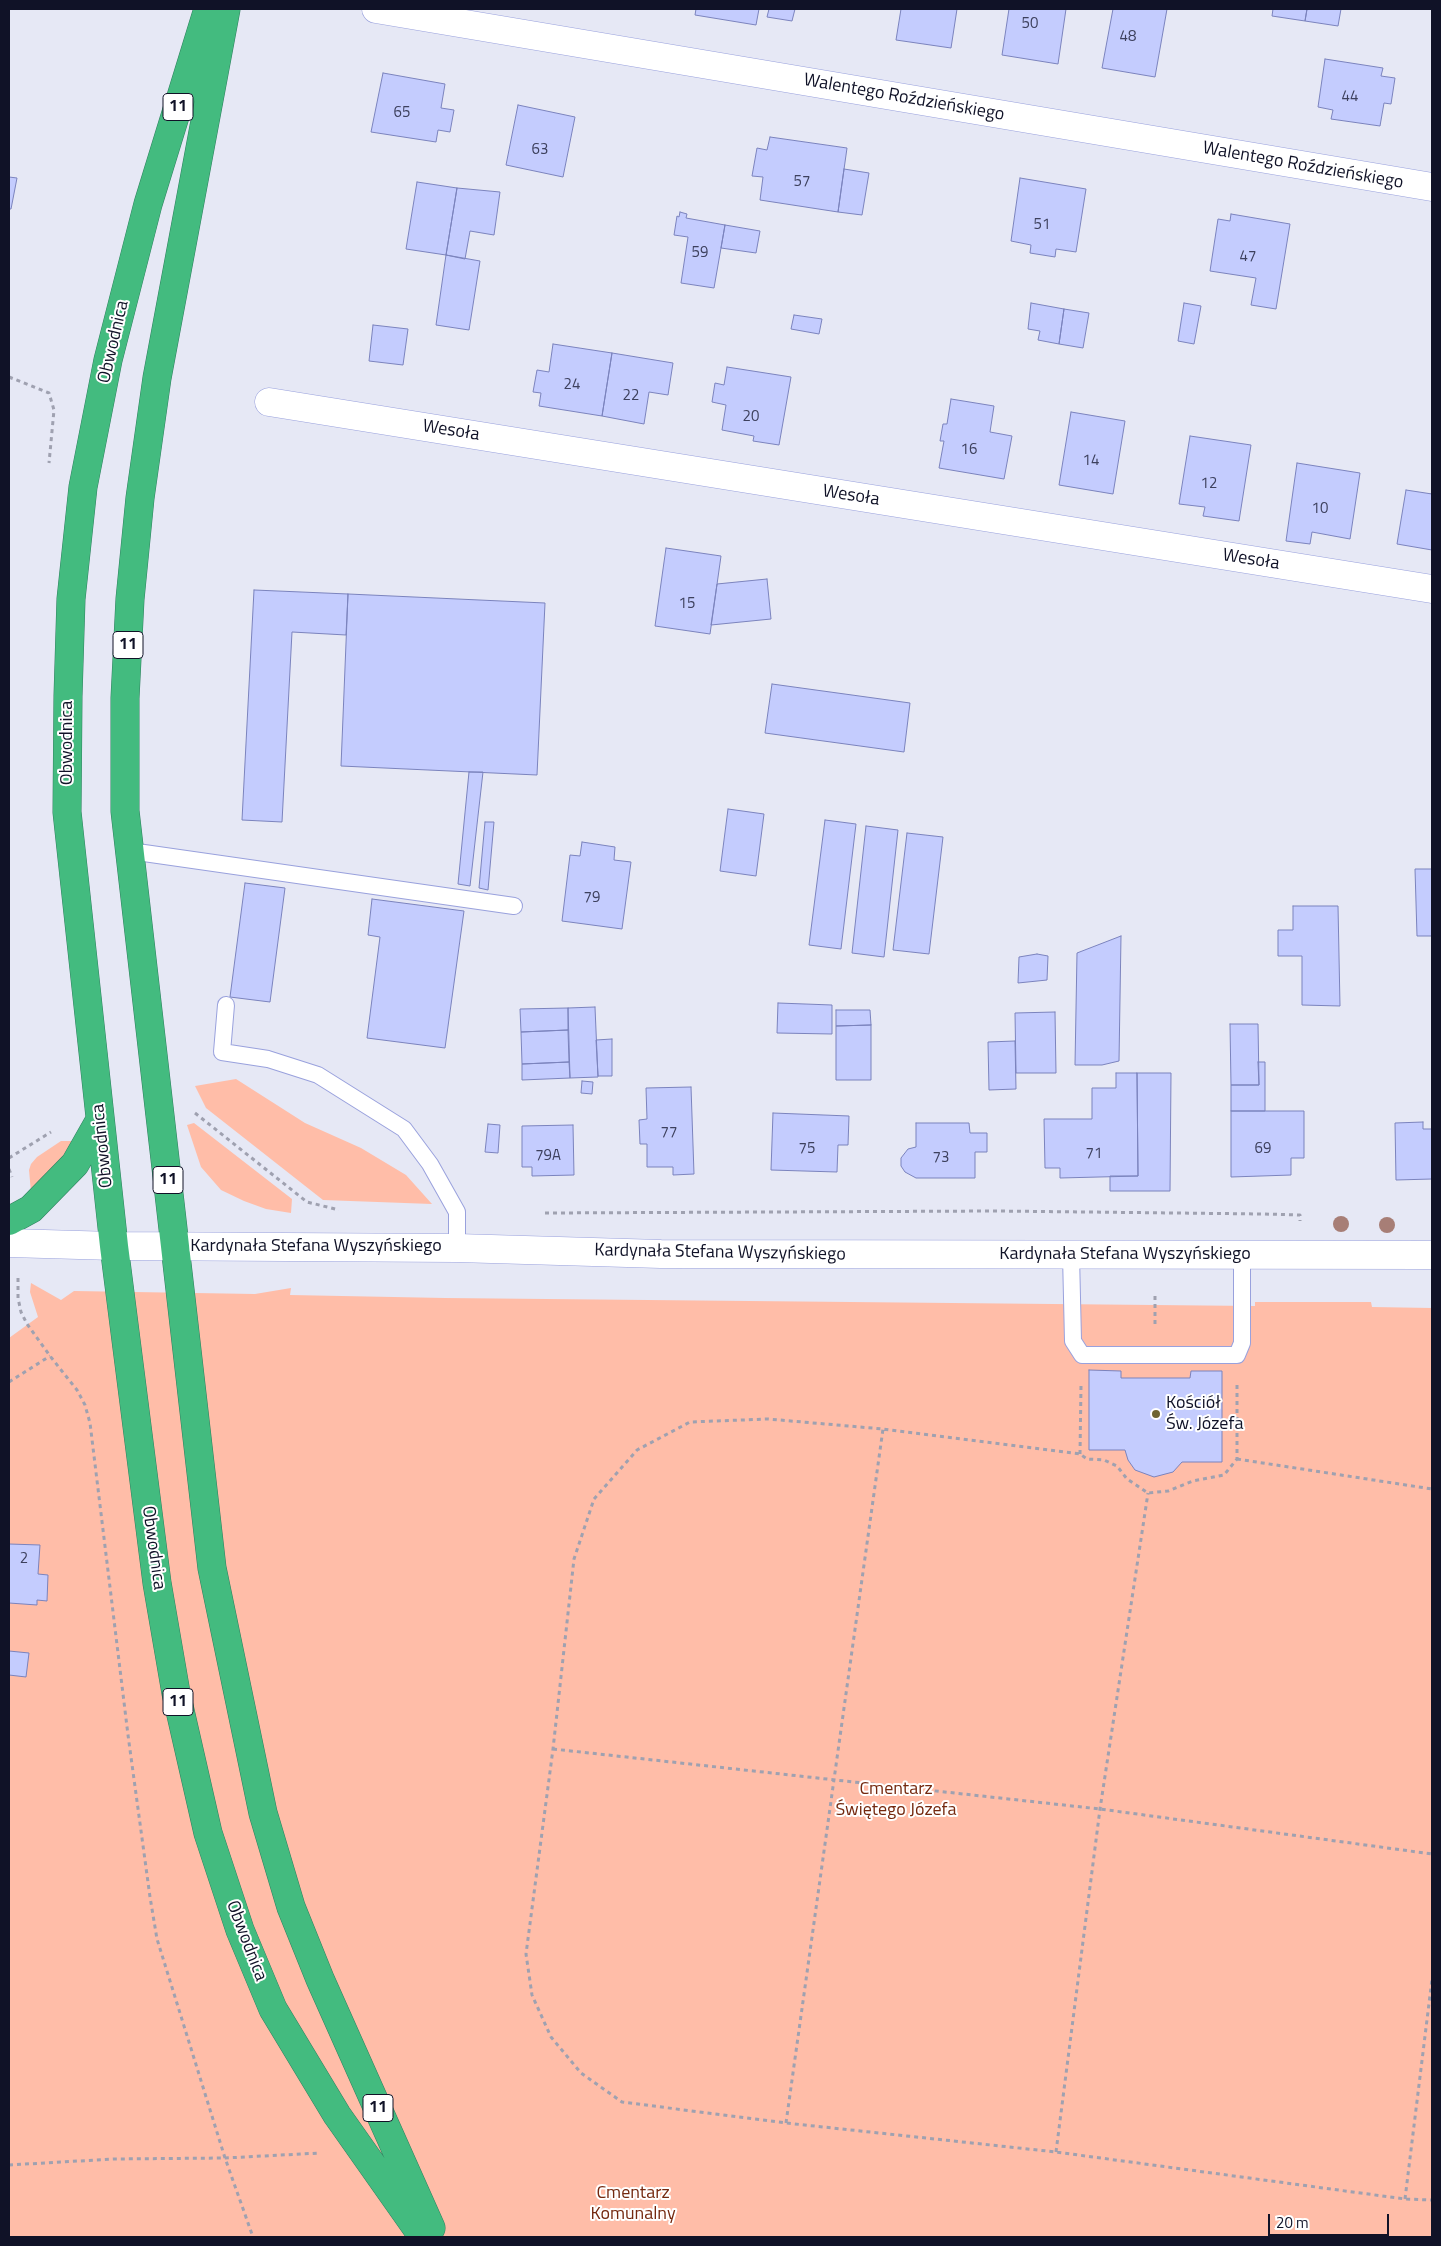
<!DOCTYPE html>
<html>
<head>
<meta charset="utf-8">
<style>
	body { margin:0 }
	#map { position:relative; width:1441px; height:2246px; overflow:hidden; background:#e6e8f5; font-family:"Titillium Web",sans-serif }
	canvas { display:block }
	.frame { position:absolute; inset:0; border:10px solid #101227; pointer-events:none }
	.scale { position:absolute; left:1268px; top:2214px; width:121px; height:22px; box-sizing:border-box; border:2px solid #101227; border-top:0; padding-left:6px; font-size:15px; line-height:18px; white-space:nowrap; color:#101227; -webkit-text-stroke:4px #fff; paint-order:stroke }
</style>
</head>
<body>
<div id="map">
<canvas width="1441" height="2246"></canvas>
<div class="frame"></div>
<div class="scale">20 m</div>
</div>
<script>
const g = document.querySelector('canvas').getContext('2d');
g.lineJoin = 'round';
function paint(path, color) {
  g.fillStyle = color;
  g.fill(path, 'evenodd');
}
function poly(rows) {
  const path = new Path2D();
  for (const r of rows) {
    path.moveTo(r[0], r[1]);
    for (let i = 2; i < r.length; i += 2) path.lineTo(r[i], r[i + 1]);
  }
  return path;
}
function strokePath(path, color, width, dash) {
  g.strokeStyle = color;
  g.lineWidth = width;
  g.lineCap = dash ? 'butt' : 'round';
  g.setLineDash(dash || []);
  g.stroke(path);
}
function label(font, color, halo, rows, align = 'center') {
  g.font = font + ' "Titillium Web",sans-serif';
  g.lineWidth = 4;
  g.setLineDash([]);
  g.textBaseline = 'middle';
  g.strokeStyle = halo;
  g.fillStyle = color;
  for (const [text, x, y, turn = 0] of rows) {
    g.save();
    g.translate(x, y);
    g.rotate((+turn || 0) * Math.PI / 180);
    g.textAlign = isNaN(turn) ? turn : align;
    if (halo) g.strokeText(text, 0, 0);
    g.fillText(text, 0, 0);
    g.restore();
  }
}
paint(poly([
	[236,1079,305,1123,361,1148,406,1175,432,1204,323,1200,206,1108,195,1086],
	[194,1123,292,1199,291,1213,266,1209,244,1201,221,1190,201,1167,187,1125],
	[61,1141,73,1141,67,1156,31,1192,29,1170,31,1164,37,1157],
	[31,1283,61,1300,74,1291,255,1294,291,1288,290,1295,445,1298,1255,1306,1255,1302,1371,1302,1372,1307,1432,1308,1432,2237,9,2237,9,1338,38,1317,30,1292]
]), '#ffbda8');
const building = poly([
	[696,9,759,9,756,25,695,15,696,9],
	[769,9,795,9,792,21,767,17,769,9],
	[901,9,957,9,951,48,896,40,901,9],
	[1009,9,1066,9,1058,64,1002,55,1009,9],
	[1113,9,1167,9,1155,77,1102,68,1113,9],
	[1273,9,1307,9,1305,21,1272,16,1273,9],
	[1307,9,1341,9,1338,26,1305,21,1307,9],
	[1325,59,1383,68,1381,76,1395,78,1391,104,1384,103,1380,126,1331,119,1333,110,1318,107,1325,59],
	[383,73,445,84,441,108,454,110,450,132,438,130,436,142,371,132,383,73],
	[518,105,575,117,563,177,506,165,518,105],
	[770,137,847,148,838,212,760,200,763,177,752,176,757,148,767,150,770,137],
	[844,169,869,173,862,215,838,212,844,169],
	[9,177,17,178,11,209,9,209,9,177],
	[1020,178,1086,189,1076,252,1056,249,1055,257,1030,253,1031,245,1011,241,1020,178],
	[417,182,457,188,446,255,406,249,417,182],
	[457,188,500,192,494,235,470,231,465,259,446,255,457,188],
	[680,212,687,214,686,218,725,225,714,288,681,283,688,237,674,235,677,216,679,217,680,212],
	[1231,214,1290,224,1276,309,1251,305,1256,278,1210,271,1218,219,1230,221,1231,214],
	[725,225,760,231,756,253,721,248,725,225],
	[446,255,480,261,469,330,436,325,446,255],
	[1031,303,1064,309,1059,344,1038,340,1040,331,1028,329,1031,303],
	[1184,303,1201,306,1194,344,1178,341,1184,303],
	[1064,309,1089,313,1083,348,1059,344,1064,309],
	[794,315,822,319,819,334,791,329,794,315],
	[373,325,408,329,403,365,369,361,373,325],
	[553,344,612,353,602,416,539,406,541,393,533,392,537,370,549,372,553,344],
	[612,353,673,363,668,395,649,392,644,424,602,416,612,353],
	[727,367,791,377,779,445,753,441,754,436,722,430,726,405,712,402,715,383,724,385,727,367],
	[951,399,994,406,990,432,1012,436,1004,479,939,468,944,441,940,441,943,424,947,424,951,399],
	[1071,412,1125,421,1113,494,1059,485,1071,412],
	[1190,436,1251,445,1239,521,1203,516,1205,507,1179,504,1190,436],
	[1297,463,1360,473,1350,539,1312,532,1310,544,1286,541,1297,463],
	[1406,490,1432,494,1432,550,1397,544,1406,490],
	[666,548,721,556,710,634,655,626,666,548],
	[767,579,771,619,711,625,717,584,767,579],
	[254,590,348,594,346,635,292,632,282,822,242,820,254,590],
	[348,594,545,603,537,775,341,766,348,594],
	[772,684,910,703,904,752,765,733,772,684],
	[469,772,483,772,470,886,458,884,469,772],
	[728,809,764,814,756,876,720,871,728,809],
	[825,820,856,824,841,949,809,945,825,820],
	[485,822,494,822,488,890,479,888,485,822],
	[866,826,898,830,884,957,852,953,866,826],
	[907,833,943,837,929,954,893,950,907,833],
	[582,842,615,847,614,860,631,862,622,929,562,921,570,855,580,856,582,842],
	[1432,864,1432,936,1417,936,1415,869,1432,869,1432,864],
	[245,883,285,888,270,1002,230,997,245,883],
	[372,899,464,911,445,1048,367,1038,380,937,368,935,372,899],
	[1293,906,1338,906,1340,1006,1302,1005,1302,956,1278,956,1278,930,1293,930,1293,906],
	[1121,936,1119,1061,1102,1065,1075,1065,1077,953,1121,936],
	[1037,954,1048,956,1047,980,1018,983,1019,957,1037,954],
	[778,1003,832,1005,832,1034,777,1033,778,1003],
	[595,1007,598,1077,570,1078,568,1008,595,1007],
	[568,1008,568,1030,521,1032,520,1009,568,1008],
	[836,1010,870,1010,871,1025,836,1026,836,1010],
	[1055,1012,1056,1073,1016,1073,1015,1013,1055,1012],
	[1230,1024,1258,1024,1259,1085,1231,1085,1230,1024],
	[871,1025,871,1080,836,1080,836,1026,871,1025],
	[568,1030,569,1062,522,1064,521,1032,568,1030],
	[612,1039,612,1076,598,1076,596,1040,612,1039],
	[1015,1041,1016,1089,989,1090,988,1042,1015,1041],
	[569,1062,570,1078,522,1080,522,1064,569,1062],
	[1258,1062,1265,1062,1265,1111,1231,1111,1231,1085,1259,1085,1258,1062],
	[1116,1073,1137,1073,1138,1176,1060,1178,1060,1168,1045,1168,1044,1119,1092,1119,1092,1088,1116,1088,1116,1073],
	[1137,1073,1171,1073,1170,1191,1110,1191,1110,1176,1138,1176,1137,1073],
	[582,1081,593,1082,592,1094,581,1093,582,1081],
	[691,1087,694,1174,673,1175,673,1167,647,1167,647,1144,640,1144,639,1120,647,1119,646,1088,691,1087],
	[1231,1111,1304,1111,1304,1158,1291,1158,1291,1175,1231,1177,1231,1111],
	[773,1113,849,1116,848,1145,838,1145,837,1172,771,1170,773,1113],
	[1423,1122,1423,1129,1432,1129,1432,1179,1396,1180,1395,1123,1423,1122],
	[916,1123,969,1123,970,1133,987,1133,987,1152,975,1152,975,1178,916,1178,905,1172,901,1166,901,1158,908,1149,916,1147,916,1123],
	[488,1124,500,1125,498,1153,485,1152,488,1124],
	[573,1125,574,1175,532,1176,532,1167,522,1167,522,1126,573,1125],
	[1089,1370,1121,1371,1121,1378,1190,1378,1191,1371,1222,1371,1222,1462,1182,1462,1173,1472,1154,1477,1135,1470,1128,1460,1125,1450,1089,1450,1089,1370],
	[9,1544,40,1545,38,1574,48,1575,47,1601,37,1600,37,1605,9,1603,9,1544],
	[9,1651,29,1653,26,1677,9,1675,9,1651]
]);
paint(building, '#c4ccfe');
strokePath(building, '#7b83bd', 1);
const lane = poly([
	[130,851,514,906],
	[226,1005,222,1052,268,1059,318,1075,404,1129,430,1164,457,1212,457,1248],
	[1071,1255,1073,1341,1082,1355,1237,1355,1242,1343,1242,1255]
]);
const street = poly([
	[376,9,1432,187],
	[269,402,1432,589]
]);
const secondary = poly([
	[9,1243,114,1246,457,1248,661,1254,1432,1255]
]);
const highway = poly([
	[208,9,148,204,108,360,83,487,71,599,68,696,67,812,114,1246,157,1583,176,1693,208,1833,240,1930,273,2009,337,2115,423,2237],
	[226,9,157,378,140,498,130,599,125,698,125,811,212,1568,263,1813,291,1907,320,1979,431,2228],
	[9,1221,31,1209,75,1164,100,1120]
]);
strokePath(lane, '#99a1dd', 18);
strokePath(street, '#99a1dd', 29);
strokePath(secondary, '#99a1dd', 29);
strokePath(highway, '#318060', 29);
strokePath(poly([
	[9,377,49,393,54,410,49,463],
	[195,1113,307,1202,339,1210],
	[9,1158,51,1132],
	[9,1169,12,1177],
	[545,1213,997,1211,1264,1214,1300,1215,1300,1221],
	[18,1278,18,1298,21,1312,27,1324,50,1356,77,1390,85,1405,90,1423,128,1735,150,1897,157,1939,225,2158,253,2237],
	[1155,1296,1155,1325],
	[9,1382,50,1356],
	[1237,1385,1237,1459,1224,1475,1193,1481,1168,1491,1148,1493,1127,1479,1117,1466,1104,1460,1087,1459,1080,1454,883,1429,768,1419,690,1422,637,1450,594,1499,574,1559,553,1749,526,1954,532,1995,551,2037,581,2073,622,2102,786,2123,1056,2152,1405,2199,1432,2200],
	[1080,1454,1081,1385],
	[1237,1459,1432,1489],
	[553,1749,1100,1809,1432,1854],
	[786,2123,883,1429],
	[1056,2152,1100,1809,1148,1493],
	[9,2165,114,2159,225,2158,320,2153],
	[1405,2199,1432,1979]
]), '#9fa1b0', 3, [4, 4]);
strokePath(lane, '#fff', 16);
strokePath(street, '#fff', 28);
strokePath(secondary, '#fff', 28);
strokePath(highway, '#43bb7f', 28);
g.fillStyle = '#a77e76';
for (const [x, y] of [
	[1341,1224],
	[1387,1225]
]) {
  g.beginPath();
  g.arc(x, y, 8, 0, 2 * Math.PI);
  g.fill();
}
for (const [x, y, r, color] of [
	[1156,1414,5,"#6f6431"]
]) {
  const dot = new Path2D();
  dot.arc(x, y, r, 0, 2 * Math.PI);
  g.fillStyle = color;
  g.fill(dot);
  strokePath(dot, '#fff', 2);
}
label('15px', '#3d405d', null, [
	["50",1030,24],
	["48",1128,37],
	["44",1350,97],
	["65",402,113],
	["63",540,150],
	["57",802,182],
	["51",1042,225],
	["59",700,253],
	["47",1248,257],
	["24",572,385],
	["22",631,396],
	["20",751,417],
	["16",969,450],
	["14",1091,461],
	["12",1209,484],
	["10",1320,509],
	["15",687,604],
	["79",592,898],
	["77",669,1133],
	["75",807,1149],
	["69",1263,1149],
	["71",1094,1154],
	["79A",548,1156],
	["73",941,1158],
	["2",24,1559]
]);
for (const [x, y, w] of [
	[178,107,30],
	[128,645,30],
	[168,1180,30],
	[178,1702,30],
	[378,2108,30]
]) {
  const box = new Path2D();
  box.roundRect(x - w / 2, y - 13.5, w, 27, 4);
  g.fillStyle = '#fff';
  g.fill(box);
  strokePath(box, '#101227', 1);
}
label('bold 16px', '#101227', null, [
	["11",178,107],
	["11",128,645],
	["11",168,1180],
	["11",178,1702],
	["11",378,2108]
]);
label('18px', '#101227', '#fff', [
	["Walentego Roździeńskiego",904,98,10],
	["Walentego Roździeńskiego",1303,166,10],
	["Obwodnica",114,342,-77],
	["Wesoła",451,431,9],
	["Wesoła",851,496,9],
	["Wesoła",1251,560,9],
	["Obwodnica",68,743,-90],
	["Obwodnica",103,1146,-96],
	["Kardynała Stefana Wyszyńskiego",316,1247],
	["Kardynała Stefana Wyszyńskiego",720,1253,1],
	["Kardynała Stefana Wyszyńskiego",1125,1255],
	["Obwodnica",153,1548,82],
	["Obwodnica",246,1941,69]
]);
label('18px', '#101227', '#fff', [
	["Kościół",1166,1404],
	["Św. Józefa",1166,1425]
], 'left');
label('18px', '#74280e', '#fff', [
	["Cmentarz",896,1790],
	["Świętego Józefa",896,1811],
	["Cmentarz",633,2194],
	["Komunalny",633,2215]
]);
</script>
</body>
</html>
